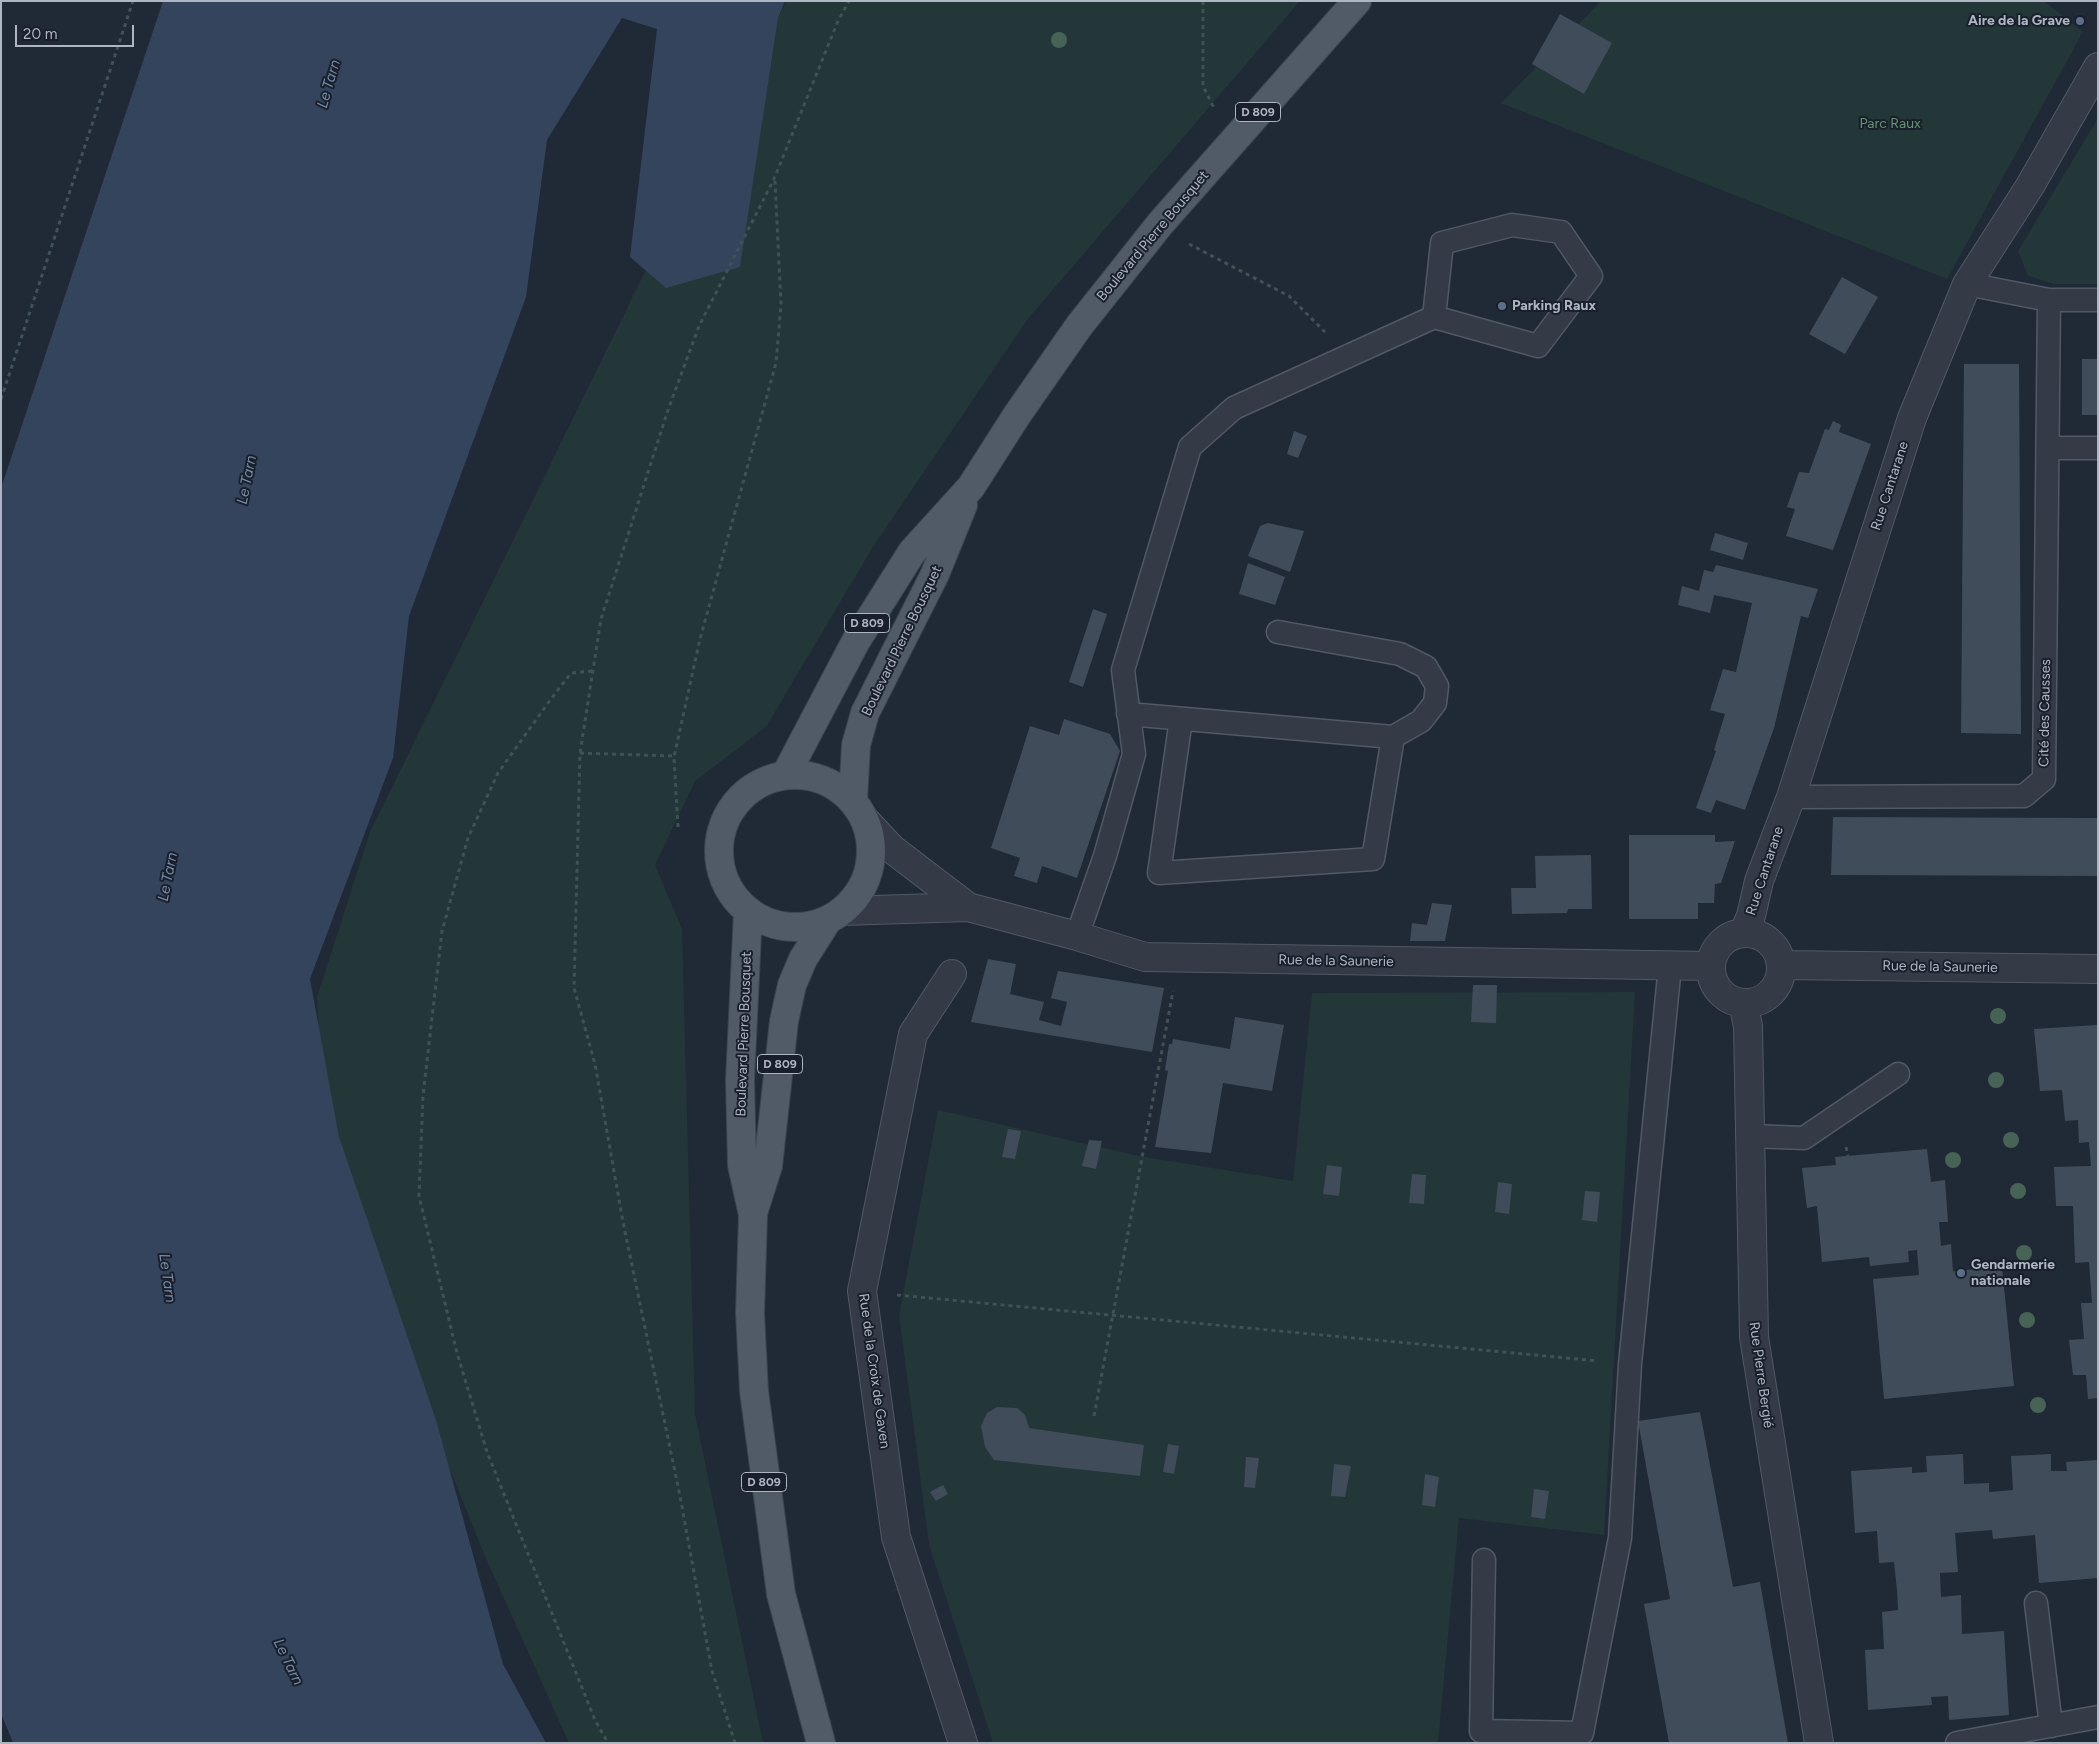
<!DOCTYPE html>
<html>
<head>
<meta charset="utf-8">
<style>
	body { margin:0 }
	#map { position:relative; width:2099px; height:1744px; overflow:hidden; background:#202936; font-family:Figtree,sans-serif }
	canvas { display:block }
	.frame { position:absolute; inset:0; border:2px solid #aeb6c4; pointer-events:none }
	.scale { position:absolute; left:15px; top:25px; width:119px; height:22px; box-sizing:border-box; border:2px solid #aeb6c4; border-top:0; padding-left:6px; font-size:15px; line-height:18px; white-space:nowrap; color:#aeb6c4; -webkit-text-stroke:4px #19202b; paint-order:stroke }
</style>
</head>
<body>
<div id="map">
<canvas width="2099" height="1744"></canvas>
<div class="frame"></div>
<div class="scale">20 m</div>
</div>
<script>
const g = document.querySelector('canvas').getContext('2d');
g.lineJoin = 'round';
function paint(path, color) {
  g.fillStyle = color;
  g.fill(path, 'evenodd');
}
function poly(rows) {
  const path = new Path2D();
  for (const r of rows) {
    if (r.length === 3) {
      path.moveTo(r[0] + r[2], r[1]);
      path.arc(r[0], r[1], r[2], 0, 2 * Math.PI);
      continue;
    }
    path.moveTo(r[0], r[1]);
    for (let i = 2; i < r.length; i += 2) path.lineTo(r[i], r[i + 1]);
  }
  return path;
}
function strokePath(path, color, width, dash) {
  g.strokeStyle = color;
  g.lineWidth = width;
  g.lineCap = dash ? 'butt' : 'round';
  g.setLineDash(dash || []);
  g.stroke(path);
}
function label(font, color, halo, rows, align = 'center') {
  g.font = font + ' Figtree,sans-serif';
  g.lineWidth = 4;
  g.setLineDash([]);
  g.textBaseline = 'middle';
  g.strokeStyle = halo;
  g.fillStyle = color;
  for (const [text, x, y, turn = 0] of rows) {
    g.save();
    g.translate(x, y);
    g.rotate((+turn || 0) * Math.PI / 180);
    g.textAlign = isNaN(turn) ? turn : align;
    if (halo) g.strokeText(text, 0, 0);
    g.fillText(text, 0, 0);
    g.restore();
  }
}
paint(poly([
	[787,1,1300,1,1027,320,873,547,766,727,695,781,655,865,682,929,695,1414,763,1743,569,1743,484,1554,381,1298,326,1179,317,997,370,832,713,133],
	[1601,1,2044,1,2083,32,1947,279,1501,103],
	[2098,118,2098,284,2054,284,2028,276,2018,251],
	[1635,992,1604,1535,1459,1518,1438,1743,993,1743,929,1545,899,1315,938,1110,1139,1156,1293,1181,1312,993]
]), '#233638');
paint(poly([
	[163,1,785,1,778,18,740,267,666,288,630,257,657,29,622,18,547,140,526,297,409,616,393,758,310,979,339,1137,436,1420,503,1664,546,1743,13,1743,1,1713,1,488]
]), '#34445d');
paint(poly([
	[1560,14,1612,43,1584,94,1532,64],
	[1842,277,1878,297,1845,354,1809,334],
	[2082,359,2098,359,2098,415,2082,415],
	[1964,364,2019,364,2021,734,1961,733],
	[1833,421,1841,425,1839,432,1871,444,1833,550,1786,536,1795,509,1787,507,1799,472,1809,473,1825,429,1829,430],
	[1294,431,1307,436,1298,458,1287,454],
	[1268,523,1304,531,1290,572,1248,556,1260,526],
	[1715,533,1748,543,1743,560,1710,550],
	[1248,563,1285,577,1275,605,1239,594],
	[1716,565,1818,589,1808,618,1801,616,1774,728,1745,810,1716,800,1711,813,1696,808,1716,751,1714,750,1725,714,1710,710,1723,669,1736,672,1752,603,1714,595,1710,613,1678,605,1682,586,1699,591,1704,570,1713,572],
	[1093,609,1107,614,1083,687,1069,682],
	[1064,719,1110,734,1120,751,1077,878,1042,866,1037,883,1014,876,1020,858,991,848,1030,726,1059,735],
	[1833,817,2098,818,2098,876,1831,875],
	[1629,835,1715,835,1715,842,1735,841,1721,883,1715,884,1714,903,1698,903,1698,919,1629,919],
	[1591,855,1592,909,1568,909,1567,913,1512,914,1511,888,1536,888,1535,856],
	[1432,903,1452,905,1445,941,1410,941,1412,923,1427,925],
	[988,959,1016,964,1010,994,1044,1002,1039,1020,1061,1026,1067,1002,1051,998,1058,971,1164,988,1152,1052,971,1022],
	[1473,985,1497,985,1496,1023,1471,1022],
	[1235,1017,1284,1025,1272,1091,1223,1083,1211,1153,1155,1147,1168,1071,1165,1070,1169,1044,1172,1044,1173,1039,1230,1049],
	[2097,1025,2098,1398,2088,1399,2086,1375,2073,1375,2069,1340,2084,1339,2081,1303,2092,1303,2089,1262,2075,1263,2073,1206,2056,1206,2054,1167,2091,1166,2089,1142,2079,1143,2078,1120,2065,1121,2062,1090,2040,1091,2034,1029],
	[1008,1129,1021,1131,1015,1159,1002,1157],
	[1089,1140,1102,1141,1096,1169,1082,1166],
	[1927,1149,1931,1182,1945,1180,1948,1222,1939,1222,1941,1246,1951,1244,1953,1271,2002,1267,2014,1386,1884,1399,1873,1279,1919,1275,1917,1250,1908,1251,1909,1262,1870,1266,1869,1257,1822,1262,1817,1206,1807,1208,1802,1168,1836,1165,1835,1157],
	[1327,1165,1342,1167,1339,1196,1323,1194],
	[1412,1174,1426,1175,1424,1204,1409,1203],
	[1498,1182,1512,1184,1509,1214,1495,1212],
	[1585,1191,1600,1192,1597,1222,1582,1220],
	[997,1407,1017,1408,1025,1415,1029,1428,1144,1445,1140,1476,994,1460,985,1447,981,1426,987,1413],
	[1700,1412,1733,1587,1760,1582,1788,1743,1669,1743,1644,1604,1670,1599,1638,1421],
	[1168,1444,1179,1446,1174,1474,1163,1472],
	[1963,1454,1964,1484,1989,1483,1989,1492,2013,1490,2011,1456,2051,1454,2051,1471,2067,1471,2066,1462,2098,1460,2098,1578,2039,1583,2035,1535,1993,1539,1992,1530,1955,1533,1958,1572,1940,1573,1941,1597,1961,1595,1962,1634,2004,1631,2009,1715,1949,1720,1948,1696,1931,1697,1932,1705,1868,1710,1865,1650,1884,1649,1882,1612,1898,1610,1897,1590,1894,1562,1879,1563,1877,1531,1855,1533,1851,1471,1912,1467,1912,1473,1927,1472,1926,1456],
	[1246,1457,1259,1458,1255,1488,1244,1487],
	[1334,1464,1351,1466,1345,1497,1331,1496],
	[1425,1474,1439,1477,1435,1507,1422,1505],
	[943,1485,948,1494,936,1501,930,1492],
	[1534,1489,1549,1491,1545,1519,1531,1517]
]), '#414c5b');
const lane = poly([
	[1967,284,2049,300,2098,300],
	[2049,448,2098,448],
	[1128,714,1393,737,1421,721,1435,703,1437,686,1426,667,1400,654,1278,632],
	[1181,719,1159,873,1373,859,1393,737],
	[1791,797,2024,796,2044,779,2049,300],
	[1077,936,1105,856,1134,754,1123,670,1190,447,1234,408,1434,317,1538,346,1591,276,1561,232,1512,225,1442,243,1434,317],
	[1750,1136,1804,1138,1898,1074],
	[1484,1560,1481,1731,1582,1733,1620,1538,1630,1364,1670,966],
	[2036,1603,2051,1726],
	[1957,1743,2098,1717]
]);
const street = poly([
	[968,907,1077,936,1145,957,1711,966],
	[842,911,968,907,892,849,865,820],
	[1744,932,1751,916,1759,881,1791,797,1912,418,1967,284,2030,186,2098,67],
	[1746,968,35],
	[1782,965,2098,969],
	[952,974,913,1034,862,1291,896,1537,963,1743],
	[1743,1003,1748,1026,1754,1337,1819,1743]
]);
const primary = poly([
	[786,774,856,641,912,552,971,487,1017,415,1079,326,1160,224,1357,1],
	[795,851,76],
	[853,800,856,745,865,713,935,574,963,505],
	[748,912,740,1080,742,1165,753,1215,750,1313,754,1391,781,1594,821,1743],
	[753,1213,768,1166,784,1021,792,985,803,959,827,921]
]);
strokePath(lane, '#515965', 25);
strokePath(street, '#515965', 30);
strokePath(primary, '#3d4450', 30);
strokePath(poly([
	[1203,1,1203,86,1215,110],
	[1189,244,1289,296,1325,332],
	[1,399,133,1],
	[592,671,571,673,551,699,498,773,468,838,442,931,423,1096,419,1196,457,1353,487,1452,595,1720,608,1743],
	[580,753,674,756],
	[678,827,674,757,700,639,776,363,781,305,775,181],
	[1846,1147,1848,1156],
	[897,1295,1598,1361],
	[1094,1416,1173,991],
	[735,1743,712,1671,680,1496,623,1222,595,1064,574,988,580,753,601,619,668,410,699,326,774,179,838,21,849,1]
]), '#405255', 3, [4, 4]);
strokePath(lane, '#343b47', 22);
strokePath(street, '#343b47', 28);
strokePath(primary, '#515a67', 28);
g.fillStyle = '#466356';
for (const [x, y] of [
	[1059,40],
	[1998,1016],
	[1996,1080],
	[2011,1140],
	[1953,1160],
	[2018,1191],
	[2024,1253],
	[2027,1320],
	[2038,1405]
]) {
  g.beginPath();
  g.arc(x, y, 8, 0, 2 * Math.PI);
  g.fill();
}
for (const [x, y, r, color] of [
	[2080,21,5,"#5c6f8a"],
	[1502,306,5,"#5c6f8a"],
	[1961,1273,5,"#5c6f8a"]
]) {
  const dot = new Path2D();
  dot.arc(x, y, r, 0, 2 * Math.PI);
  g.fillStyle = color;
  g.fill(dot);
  strokePath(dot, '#19202b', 2);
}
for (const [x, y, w] of [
	[1258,112,45],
	[867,623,45],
	[780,1064,45],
	[764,1482,45]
]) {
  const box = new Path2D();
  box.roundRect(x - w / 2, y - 9.5, w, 19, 4);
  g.fillStyle = '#19202b';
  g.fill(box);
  strokePath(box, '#aeb6c4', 1);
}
label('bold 12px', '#aeb6c4', null, [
	["D 809",1258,112],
	["D 809",867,623],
	["D 809",780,1064],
	["D 809",764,1482]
]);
label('bold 14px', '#aeb6c4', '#19202b', [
	["Aire de la Grave",2070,21,"right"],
	["Parking Raux",1512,306],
	["Gendarmerie",1971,1265],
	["nationale",1971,1281]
], 'left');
label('14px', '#669371', '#19202b', [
	["Parc Raux",1890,124]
]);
label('14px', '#aeb6c4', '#19202b', [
	["Boulevard Pierre Bousquet",1153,236,-50],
	["Rue Cantarane",1890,486,-72],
	["Boulevard Pierre Bousquet",902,641,-64],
	["Cité des Causses",2045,713,-89],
	["Rue Cantarane",1765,871,-72],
	["Rue de la Saunerie",1336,961,1],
	["Rue de la Saunerie",1940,967,1],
	["Boulevard Pierre Bousquet",744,1034,-88],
	["Rue de la Croix de Gaven",874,1371,82],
	["Rue Pierre Bergié",1761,1375,82]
]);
label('italic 15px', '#768cab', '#19202b', [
	["Le Tarn",329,84,-74],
	["Le Tarn",247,480,-79],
	["Le Tarn",168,877,-79],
	["Le Tarn",167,1278,82],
	["Le Tarn",288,1662,64]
]);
</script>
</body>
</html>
